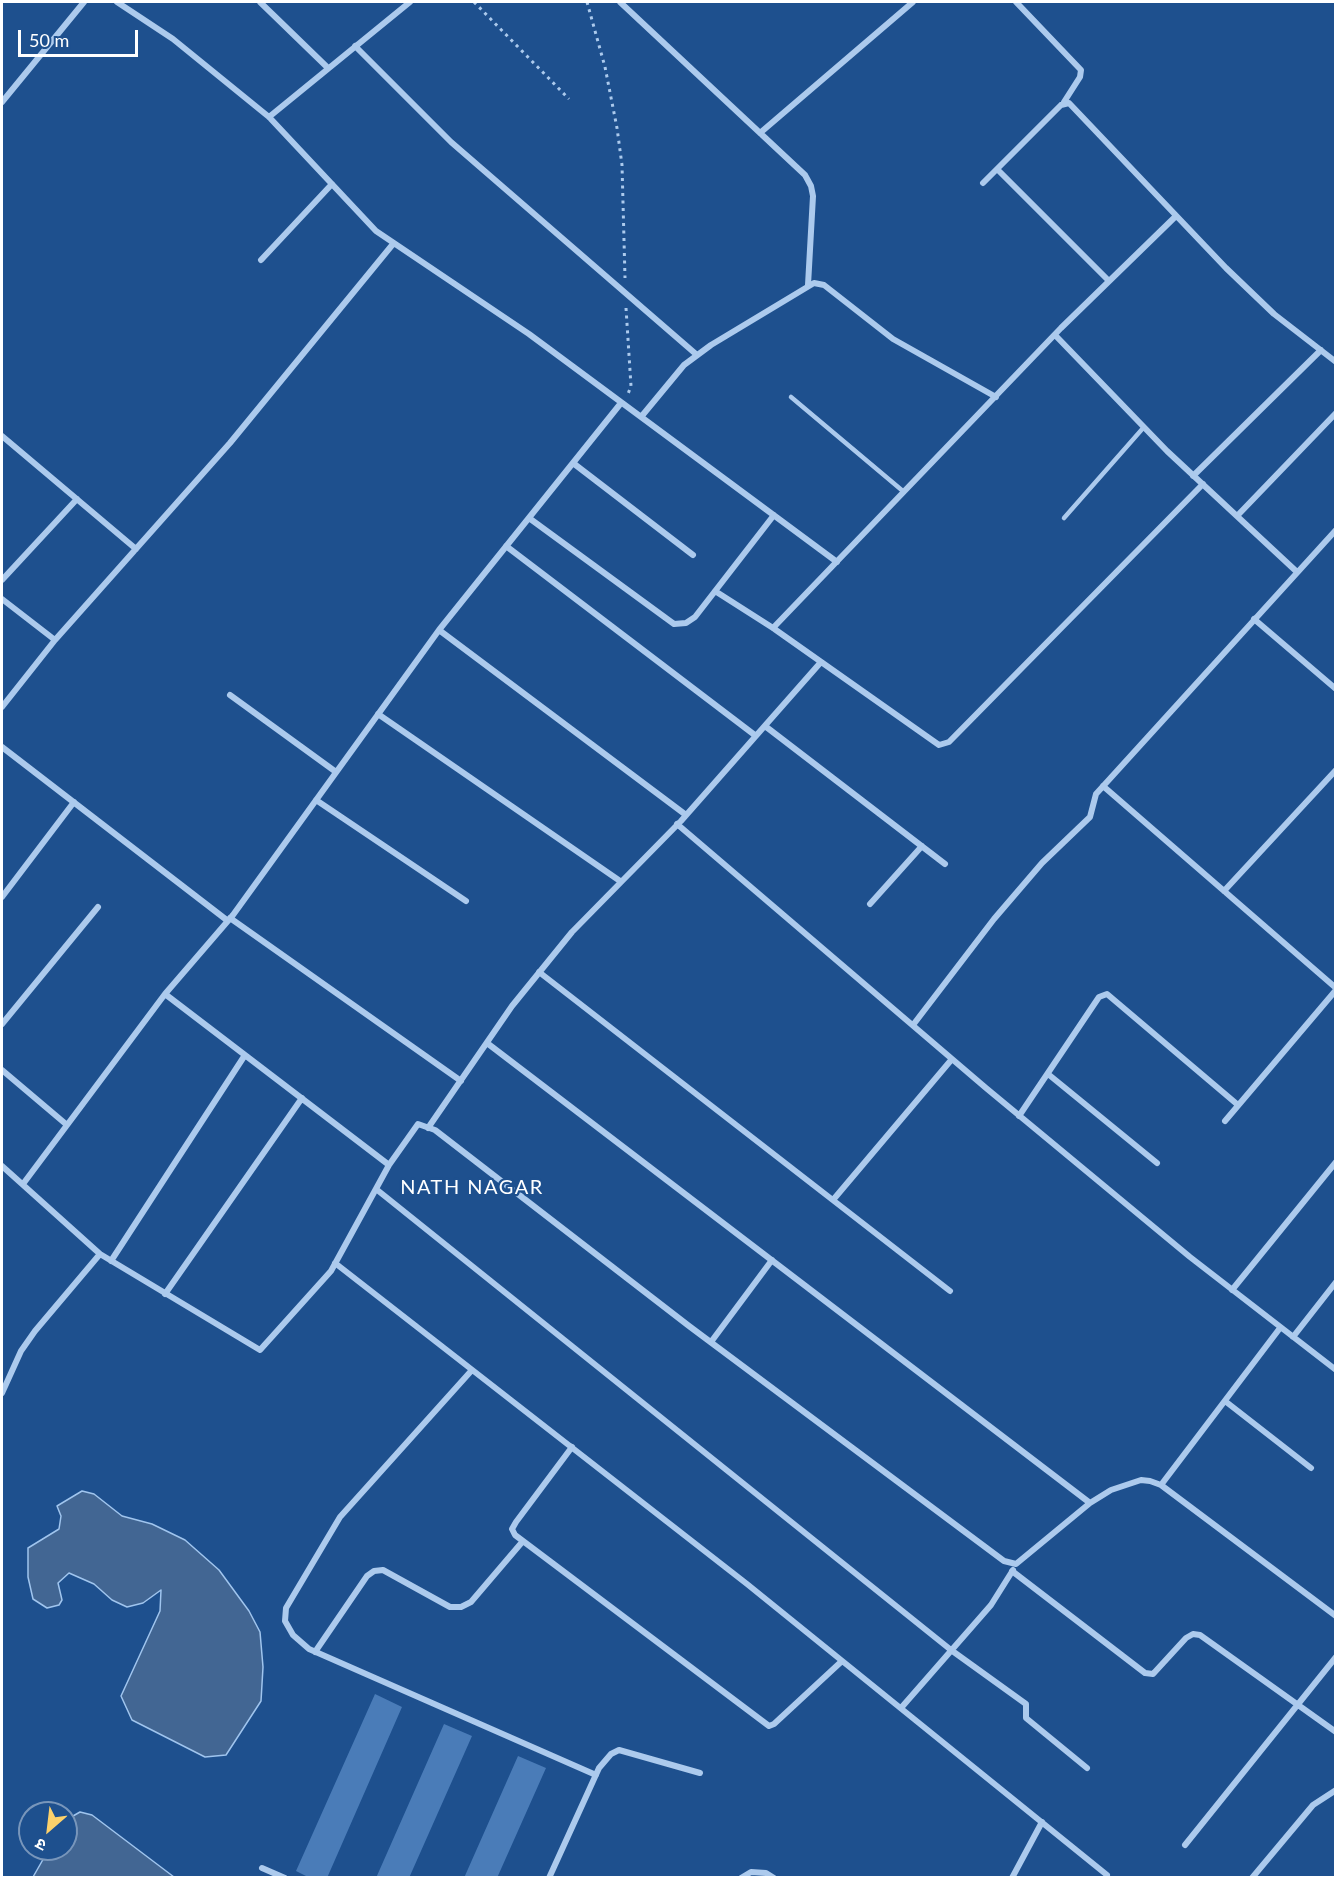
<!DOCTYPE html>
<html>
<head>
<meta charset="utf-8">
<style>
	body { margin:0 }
	#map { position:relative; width:1337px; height:1879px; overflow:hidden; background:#1e508e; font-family:Lato,"Noto Sans Devanagari",sans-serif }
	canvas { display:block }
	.frame { position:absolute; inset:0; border:3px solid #fff; pointer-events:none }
	.north { position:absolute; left:18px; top:1801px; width:60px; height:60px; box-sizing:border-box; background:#1e508e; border:2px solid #7896bb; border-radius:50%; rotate:208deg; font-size:16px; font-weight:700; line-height:24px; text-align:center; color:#fff }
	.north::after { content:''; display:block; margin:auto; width:21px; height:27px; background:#fcd16b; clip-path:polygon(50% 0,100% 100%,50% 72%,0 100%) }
	.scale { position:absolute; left:18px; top:30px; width:120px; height:27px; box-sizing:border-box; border:3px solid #fff; border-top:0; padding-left:8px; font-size:18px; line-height:21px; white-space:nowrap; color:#fff; -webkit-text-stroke:4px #1e508e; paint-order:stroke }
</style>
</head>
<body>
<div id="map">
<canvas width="1337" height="1879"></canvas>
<div class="frame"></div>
<div class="north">उ</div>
<div class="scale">50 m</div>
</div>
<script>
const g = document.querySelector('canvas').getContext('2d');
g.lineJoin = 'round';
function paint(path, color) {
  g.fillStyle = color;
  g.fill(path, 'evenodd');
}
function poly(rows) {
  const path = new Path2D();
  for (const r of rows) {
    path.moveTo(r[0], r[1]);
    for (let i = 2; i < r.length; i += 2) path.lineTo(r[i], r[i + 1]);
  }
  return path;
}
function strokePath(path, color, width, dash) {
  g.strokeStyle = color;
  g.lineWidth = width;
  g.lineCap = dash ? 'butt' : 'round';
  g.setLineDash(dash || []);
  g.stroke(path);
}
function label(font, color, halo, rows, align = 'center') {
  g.font = font + ' Lato,sans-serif';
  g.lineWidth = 4.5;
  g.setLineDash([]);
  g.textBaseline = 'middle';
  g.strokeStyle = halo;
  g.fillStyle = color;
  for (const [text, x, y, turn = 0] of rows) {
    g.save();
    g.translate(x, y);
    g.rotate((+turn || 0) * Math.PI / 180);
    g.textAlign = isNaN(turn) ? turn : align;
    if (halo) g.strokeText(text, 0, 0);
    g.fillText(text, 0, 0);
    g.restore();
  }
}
const water = poly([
	[82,1491,94,1494,122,1516,152,1524,185,1540,219,1570,249,1611,260,1632,263,1667,261,1701,226,1755,205,1757,132,1720,121,1696,160,1611,161,1590,143,1603,127,1607,112,1600,94,1584,69,1573,58,1583,62,1600,59,1605,47,1608,33,1599,28,1577,28,1548,59,1529,61,1516,57,1506,82,1491],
	[80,1812,92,1815,174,1877,33,1877,49,1849,66,1849,66,1820,80,1812]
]);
paint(water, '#426693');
strokePath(water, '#a0c5ee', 1.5);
paint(poly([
	[375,1694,402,1707,327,1878,310,1878,296,1871],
	[444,1724,472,1736,409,1878,376,1878],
	[518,1756,546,1768,497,1878,464,1878]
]), '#4a7cb8');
strokePath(poly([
	[474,2,569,99],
	[587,2,605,67,617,128,622,165,625,278],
	[626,308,631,386,628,394]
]), '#accaed', 3, [3, 4.5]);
strokePath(poly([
	[791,397,904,492],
	[1064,518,1144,427]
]), '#accaed', 4.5);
strokePath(poly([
	[117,2,173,39,269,117,376,231,529,334,837,562],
	[260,2,328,68],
	[620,2,805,175,811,186,813,196,808,285],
	[1016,2,1081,70,1080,77,1064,102],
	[355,46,451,142,697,355],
	[2,102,84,2],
	[269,117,410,2],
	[760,133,913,2],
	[997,169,1109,281],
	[983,183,1061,105,1069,103,1226,268,1274,314,1336,362],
	[261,260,332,184],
	[1055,335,1167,451,1297,572],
	[641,417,684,365,711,345,814,283,824,285,893,339,996,397],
	[2,436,136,549],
	[573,463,693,555],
	[1193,476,1321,350],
	[1237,516,1336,413],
	[529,518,674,624,686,623,695,617,774,515],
	[506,546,756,736],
	[2,580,77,499],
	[715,591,773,628,939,745,949,742,1203,484],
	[2,599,55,640],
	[1254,619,1336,689],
	[773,628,1061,328,1176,216],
	[439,630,686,815],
	[230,695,336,772],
	[2,707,55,640,230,443,393,244],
	[378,714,620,881],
	[765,726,945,864],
	[2,747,228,921],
	[1103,786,1336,988],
	[316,800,466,901],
	[677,824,986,1088,1190,1257,1336,1370],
	[1224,891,1336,770],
	[2,897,74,802],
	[870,904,922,846],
	[230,918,461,1081],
	[539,972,950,1291],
	[165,994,389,1165],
	[2,1024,98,907],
	[913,1025,994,919,1042,863,1090,817,1096,794,1336,530],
	[487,1043,1090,1503],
	[2,1070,67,1125],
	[1048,1074,1157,1163],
	[1019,1116,1099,997,1107,994,1238,1105],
	[1225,1121,1336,990],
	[428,1128,512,1006,572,932,681,821,821,662],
	[2,1166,100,1254,35,1331,21,1351,2,1393],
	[23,1184,165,994,233,915,439,630,621,403],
	[376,1189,951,1650,1026,1704,1026,1718,1087,1768],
	[833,1200,952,1059],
	[100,1254,260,1350,331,1271,389,1165,418,1124,435,1130,689,1326,1004,1561,1016,1564,1090,1503,1111,1490,1141,1480,1150,1481,1161,1485,1336,1616],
	[111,1261,245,1055],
	[335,1263,747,1584,1107,1875],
	[1232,1290,1336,1162],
	[165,1294,302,1098],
	[1293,1337,1336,1282],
	[711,1342,772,1260],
	[472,1370,340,1517,286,1608,285,1621,293,1635,309,1649,596,1775],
	[1225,1401,1311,1468],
	[572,1447,516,1522,512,1529,515,1535,769,1726,774,1724,842,1661],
	[1161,1485,1280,1328],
	[1012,1571,1145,1673,1153,1674,1186,1638,1193,1634,1200,1635,1336,1732],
	[315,1652,367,1576,374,1571,383,1570,450,1607,461,1607,471,1602,523,1541],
	[901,1708,991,1605,1013,1570],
	[1185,1845,1336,1657],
	[262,1868,285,1878],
	[549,1878,599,1768,611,1754,619,1750,700,1773],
	[741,1878,751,1872,766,1873,774,1878],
	[1012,1878,1042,1822],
	[1252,1878,1313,1805,1336,1790]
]), '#accaed', 6);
g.letterSpacing = '1.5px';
label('20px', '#fff', '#1e508e', [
	["NATH NAGAR",472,1188]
]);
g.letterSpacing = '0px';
</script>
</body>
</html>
